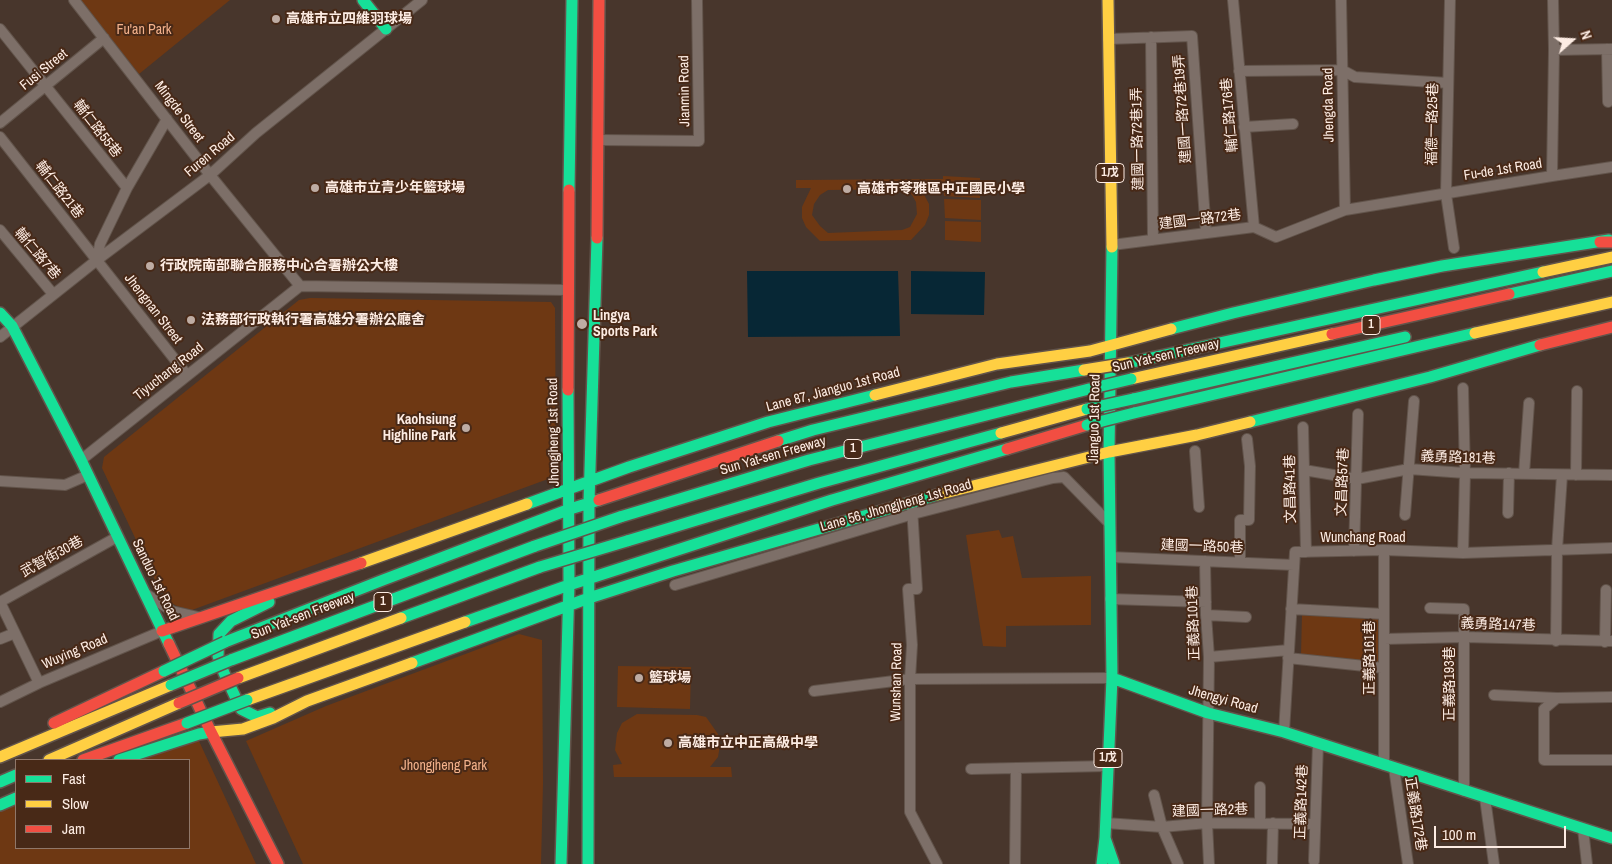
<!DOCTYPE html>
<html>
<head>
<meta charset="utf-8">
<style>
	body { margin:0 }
	#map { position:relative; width:1612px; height:864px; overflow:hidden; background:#48362c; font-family:"Archivo Narrow",sans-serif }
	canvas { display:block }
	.legend { position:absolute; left:15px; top:759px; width:175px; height:90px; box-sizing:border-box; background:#482917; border:1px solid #907769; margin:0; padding:6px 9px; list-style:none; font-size:15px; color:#fdece3 }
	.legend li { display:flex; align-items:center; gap:10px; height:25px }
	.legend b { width:25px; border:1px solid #907769 }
	.north { position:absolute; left:1547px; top:15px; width:50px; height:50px; -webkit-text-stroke:4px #482917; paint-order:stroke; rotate:71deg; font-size:14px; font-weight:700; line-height:20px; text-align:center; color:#fdece3 }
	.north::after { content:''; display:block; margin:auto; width:18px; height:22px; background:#fdece3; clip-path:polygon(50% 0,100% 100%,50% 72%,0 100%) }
	.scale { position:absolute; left:1434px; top:826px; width:132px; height:22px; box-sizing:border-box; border:2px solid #fdece3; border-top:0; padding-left:6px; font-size:15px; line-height:18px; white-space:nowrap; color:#fdece3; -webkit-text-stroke:4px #482917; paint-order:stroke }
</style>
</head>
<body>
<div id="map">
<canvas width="1612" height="864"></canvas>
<ul class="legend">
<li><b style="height:6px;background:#16e098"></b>Fast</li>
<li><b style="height:6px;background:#ffcf43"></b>Slow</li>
<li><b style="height:6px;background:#f24e42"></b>Jam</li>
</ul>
<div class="north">N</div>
<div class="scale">100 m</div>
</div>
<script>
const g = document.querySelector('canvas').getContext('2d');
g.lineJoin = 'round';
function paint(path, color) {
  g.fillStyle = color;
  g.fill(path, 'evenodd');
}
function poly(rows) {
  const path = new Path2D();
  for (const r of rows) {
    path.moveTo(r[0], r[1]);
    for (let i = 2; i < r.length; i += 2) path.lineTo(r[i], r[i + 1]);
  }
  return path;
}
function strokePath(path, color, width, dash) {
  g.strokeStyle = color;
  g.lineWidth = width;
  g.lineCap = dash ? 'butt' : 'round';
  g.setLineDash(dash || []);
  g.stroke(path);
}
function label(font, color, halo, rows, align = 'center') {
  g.font = font + ' "Archivo Narrow","Noto Sans TC",sans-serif';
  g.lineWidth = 4;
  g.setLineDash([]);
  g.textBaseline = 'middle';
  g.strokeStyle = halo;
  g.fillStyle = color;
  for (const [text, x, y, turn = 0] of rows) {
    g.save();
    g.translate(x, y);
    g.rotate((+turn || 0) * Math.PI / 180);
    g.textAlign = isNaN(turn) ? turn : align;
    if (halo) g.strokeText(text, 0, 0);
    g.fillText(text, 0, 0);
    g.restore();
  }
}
paint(poly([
	[80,0,230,0,139,74],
	[943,176,980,178,980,198,944,196,943,188,920,187,929,204,929,215,925,225,911,240,820,241,806,227,802,218,802,207,811,188,796,188,796,180,943,179],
	[905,189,912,195,916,202,917,214,910,227,902,230,828,233,820,226,812,215,814,204,820,195,828,190],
	[944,199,981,200,981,220,945,218],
	[945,221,981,222,981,242,945,240],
	[310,298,551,302,555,308,556,469,548,479,192,610,177,606,170,602,156,582,102,468,104,457,299,300],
	[999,530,1002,538,1013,536,1022,578,1091,576,1091,625,1006,626,1006,647,983,646,966,535],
	[1302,614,1379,618,1378,664,1301,655],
	[519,634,542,640,543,783,541,864,303,864,246,741,326,706],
	[618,666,691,667,690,709,617,707],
	[637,714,697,715,706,717,718,734,720,745,718,757,710,767,731,767,732,777,614,777,613,765,622,764,615,750,617,733,622,723],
	[198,739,256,864,0,864,0,812,16,805,16,848,189,848,189,760,139,760]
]), '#6e3813');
paint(poly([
	[747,271,898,271,900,336,748,337],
	[911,271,985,272,984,315,911,314]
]), '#072735');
const street = poly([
	[74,0,210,175,300,286],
	[1233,0,1254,227],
	[1341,0,1345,210],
	[1450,0,1446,194,1454,248],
	[0,29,127,188],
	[1151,37,1153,240],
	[1108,39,1192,36,1206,233],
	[1607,49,1608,102],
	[1554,50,1612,49],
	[1239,71,1342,70,1355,77,1448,83],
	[0,123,104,38],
	[1244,127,1293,124],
	[0,137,187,375],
	[599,140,699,141,697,0],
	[1552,176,1612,167],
	[0,230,53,294],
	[1112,245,1254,227,1276,237,1345,210,1552,176,1554,50,1553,0],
	[97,260,100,244,127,188,167,119],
	[0,337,97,260,210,175,256,133,422,0],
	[1463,388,1465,473,1463,553],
	[1303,427,1306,552],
	[1195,451,1199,507],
	[81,460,300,286,567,290],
	[1304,470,1357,479,1409,469,1465,473,1612,475],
	[1524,474,1529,403],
	[1576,475,1577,391],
	[0,481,65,485,88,475],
	[912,507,917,589,908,589,912,645,910,679,910,812,937,864],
	[1508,513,1509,473],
	[1405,515,1414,401],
	[1384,550,1384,765],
	[1354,551,1358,414],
	[1110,557,1294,565],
	[1205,561,1206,615,1209,657,1207,823,1209,864],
	[1240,562,1240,520,1249,520,1250,466,1247,439],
	[675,585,913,514,1053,478,1064,477,1110,524],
	[146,594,172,611,198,617],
	[1110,599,1206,602],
	[0,602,117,537],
	[0,602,39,683],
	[1430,608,1464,609,1464,791],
	[1291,609,1384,614],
	[1206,615,1246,617],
	[0,639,15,633],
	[1384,639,1464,637,1612,641],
	[1556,641,1557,550,1562,475],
	[1605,642,1606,590],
	[1209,657,1289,650],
	[1288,658,1384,668],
	[814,691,910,679,1112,678],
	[1494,695,1557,698,1612,697],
	[1557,698,1544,709,1544,760,1612,760],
	[0,702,39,683,162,631],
	[1284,732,1295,552,1384,550,1463,553,1612,548],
	[1394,768,1408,864],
	[971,769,1108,766],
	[1154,795,1162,827,1178,864],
	[1485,798,1494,864],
	[1106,823,1162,827,1207,823,1315,824],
	[1260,823,1260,787],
	[1583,829,1587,864],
	[1314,861,1318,744],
	[1015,864,1016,769],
	[1272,864,1273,823]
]);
const fast = poly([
	[363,0,386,29],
	[569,190,572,0],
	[1509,294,1612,271],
	[0,313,12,326,81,460,169,644],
	[1171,329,1233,313,1374,280,1442,266,1609,240],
	[1128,363,1543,272],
	[1133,399,1405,337],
	[1134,413,1475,333],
	[1250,422,1430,377,1540,345],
	[778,441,813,430,1011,382,1084,370],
	[527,504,629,467,768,422,875,395],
	[620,517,809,460,1089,389],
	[627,541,819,483,1001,433],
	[269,602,231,621,219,634,218,656,224,673,241,709,257,717,270,713],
	[401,618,540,567],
	[465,622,569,585,832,500,1007,449],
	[225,642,383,580,570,509,599,500],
	[231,660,535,546],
	[412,663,589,598,673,571,937,495],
	[1112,678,1208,713,1284,732,1612,838],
	[119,760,199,734,211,732],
	[0,782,16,775],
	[0,805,16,798],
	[1105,838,1114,864],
	[561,864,569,585,568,390],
	[588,864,589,502,597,238],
	[1102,864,1105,838,1112,678,1109,452,1112,247]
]);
const slow = poly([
	[1108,0,1112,247],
	[1543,272,1612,257],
	[1475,333,1612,302],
	[1131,379,1332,334],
	[875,395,997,364,1090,351,1171,329],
	[1001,433,1087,409],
	[937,495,1109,452,1197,435,1250,422],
	[361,563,527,504],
	[238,678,401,618],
	[247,700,465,622],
	[211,732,243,729,273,718,307,701,412,663],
	[0,757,171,685],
	[49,760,179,703]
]);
const jam = poly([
	[597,238,599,0],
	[1600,242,1612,242],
	[1332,334,1509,294],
	[1540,345,1612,327],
	[568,390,569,190],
	[1007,449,1087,425],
	[599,500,778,441],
	[162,631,361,563],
	[169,644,211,732,278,864],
	[54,723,164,671],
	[83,760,187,723]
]);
strokePath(street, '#62544b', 12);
strokePath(fast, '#62544b', 14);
strokePath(slow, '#62544b', 14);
strokePath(jam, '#62544b', 14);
strokePath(street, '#7d6f68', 10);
strokePath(fast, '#16e098', 11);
strokePath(slow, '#ffcf43', 11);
strokePath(jam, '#f24e42', 11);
const fastBridge = poly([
	[1089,389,1131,379],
	[1087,409,1133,399],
	[1087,425,1134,413],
	[535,546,620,517],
	[540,567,627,541],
	[164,671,225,642],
	[171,685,231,660],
	[187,723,247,700]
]);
const slowBridge = poly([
	[1084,370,1128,363]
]);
const jamBridge = poly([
	[179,703,238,678]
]);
strokePath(fastBridge, '#62544b', 14, []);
strokePath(slowBridge, '#62544b', 14, []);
strokePath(jamBridge, '#62544b', 14, []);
strokePath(fastBridge, '#16e098', 11);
strokePath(slowBridge, '#ffcf43', 11);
strokePath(jamBridge, '#f24e42', 11);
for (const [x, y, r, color] of [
	[276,19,5,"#beaca3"],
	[315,188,5,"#beaca3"],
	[847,189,5,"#beaca3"],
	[150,266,5,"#beaca3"],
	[191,320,5,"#beaca3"],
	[582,324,6,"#beaca3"],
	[466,428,5,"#beaca3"],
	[639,678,5,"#beaca3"],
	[668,743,5,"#beaca3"]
]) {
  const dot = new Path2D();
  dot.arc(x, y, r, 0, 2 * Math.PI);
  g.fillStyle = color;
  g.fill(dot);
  strokePath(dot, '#482917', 2);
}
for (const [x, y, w] of [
	[1110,173,28],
	[1371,325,18],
	[853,449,18],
	[383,602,18],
	[1108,758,28]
]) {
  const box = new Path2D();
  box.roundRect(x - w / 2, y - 9.5, w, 19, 4);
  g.fillStyle = '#482917';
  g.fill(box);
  strokePath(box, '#fdece3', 1);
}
label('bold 12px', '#fdece3', null, [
	["1戊",1110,173],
	["1",1371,325],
	["1",853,449],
	["1",383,602],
	["1戊",1108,758]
]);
label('bold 14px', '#fdece3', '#482917', [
	["高雄市立四維羽球場",286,19],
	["高雄市立青少年籃球場",325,188],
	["高雄市苓雅區中正國民小學",857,189],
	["行政院南部聯合服務中心合署辦公大樓",160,266],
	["Lingya",593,316],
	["Sports Park",593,332],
	["法務部行政執行署高雄分署辦公廳舍",201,320],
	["Kaohsiung",456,420,"right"],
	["Highline Park",456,436,"right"],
	["籃球場",649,678],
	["高雄市立中正高級中學",678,743]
], 'left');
label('14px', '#f3b18b', '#482917', [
	["Fu'an Park",144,30],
	["Jhongjheng Park",444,766]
]);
label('14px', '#fdece3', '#482917', [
	["Fusi Street",44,70,-39],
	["Jianmin Road",685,91,-91],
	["Jhengda Road",1329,105,-91],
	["建國一路72巷19弄",1183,109,-94],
	["Mingde Street",179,112,53],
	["輔仁路176巷",1230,115,-95],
	["福德一路25巷",1433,124,-89],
	["輔仁路55巷",97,129,52],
	["建國一路72巷1弄",1138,139,-91],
	["Furen Road",210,155,-40],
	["Fu-de 1st Road",1503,170,-9],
	["輔仁路21巷",59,190,52],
	["建國一路72巷",1200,220,-7],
	["輔仁路7巷",37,254,50],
	["Jhengnan Street",153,309,52],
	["Sun Yat-sen Freeway",1166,356,-13],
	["Tiyuchang Road",169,372,-38],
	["Lane 87, Jianguo 1st Road",833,390,-15],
	["Jianguo 1st Road",1095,419,-89],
	["Jhongjheng 1st Road",554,432,-91],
	["Sun Yat-sen Freeway",773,456,-16],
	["義勇路181巷",1458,458,2],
	["文昌路57巷",1343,482,-88],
	["文昌路41巷",1291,489,-91],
	["Lane 56, Jhongjheng 1st Road",896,506,-16],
	["Wunchang Road",1363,538],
	["建國一路50巷",1202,547,2],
	["武智街30巷",52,557,-29],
	["Sanduo 1st Road",155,580,64],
	["Sun Yat-sen Freeway",303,616,-21],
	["正義路101巷",1194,623,-92],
	["義勇路147巷",1498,625,2],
	["Wuying Road",75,652,-23],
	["正義路161巷",1370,658,-90],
	["Wunshan Road",897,682,-89],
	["正義路193巷",1450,684,-90],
	["Jhengyi Road",1223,700,16],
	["正義路142巷",1302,802,-88],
	["建國一路2巷",1210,811,-2],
	["正義路172巷",1415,814,81]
]);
</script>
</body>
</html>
